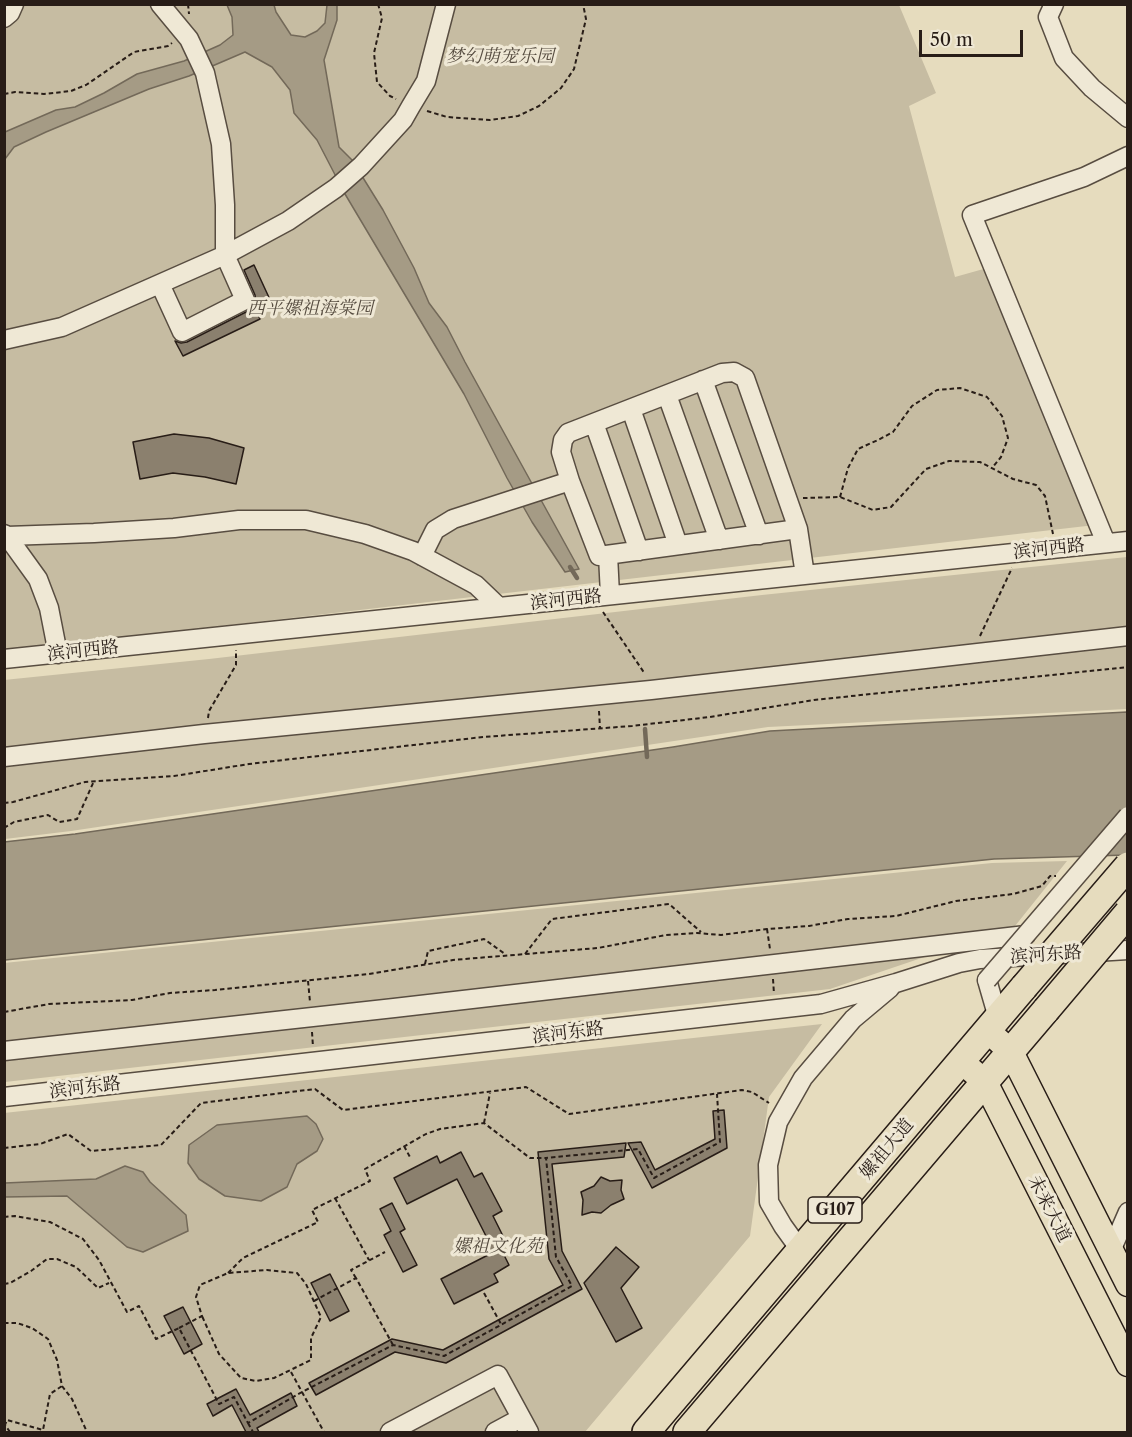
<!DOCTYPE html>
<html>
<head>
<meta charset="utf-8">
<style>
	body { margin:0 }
	#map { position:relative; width:1132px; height:1437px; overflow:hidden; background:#e6dcbe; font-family:"Libre Caslon Text",serif }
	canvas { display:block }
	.frame { position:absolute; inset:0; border:6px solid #281d17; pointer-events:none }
	.scale { position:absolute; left:919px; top:30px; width:104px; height:27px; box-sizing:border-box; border:3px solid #281d17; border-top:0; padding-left:8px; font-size:18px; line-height:21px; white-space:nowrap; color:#281d17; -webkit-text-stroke:4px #efe8d5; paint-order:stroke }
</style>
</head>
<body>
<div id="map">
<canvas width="1132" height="1437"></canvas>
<div class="frame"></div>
<div class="scale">50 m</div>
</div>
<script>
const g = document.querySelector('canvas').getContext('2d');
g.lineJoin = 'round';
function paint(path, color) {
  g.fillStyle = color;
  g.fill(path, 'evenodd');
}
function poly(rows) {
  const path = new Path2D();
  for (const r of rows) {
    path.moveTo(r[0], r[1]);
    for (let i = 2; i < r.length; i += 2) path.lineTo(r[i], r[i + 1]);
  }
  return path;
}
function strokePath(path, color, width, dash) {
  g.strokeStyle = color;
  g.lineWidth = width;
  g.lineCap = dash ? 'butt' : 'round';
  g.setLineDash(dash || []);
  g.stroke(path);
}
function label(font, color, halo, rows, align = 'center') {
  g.font = font + ' "Libre Caslon Text","Noto Serif SC",serif';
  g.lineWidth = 6;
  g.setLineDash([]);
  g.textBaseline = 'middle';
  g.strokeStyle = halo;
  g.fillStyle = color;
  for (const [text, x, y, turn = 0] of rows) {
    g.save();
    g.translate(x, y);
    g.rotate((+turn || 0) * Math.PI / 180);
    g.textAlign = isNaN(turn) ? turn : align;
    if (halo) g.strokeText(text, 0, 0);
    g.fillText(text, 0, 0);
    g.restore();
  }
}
paint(poly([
	[4,5,899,5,936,93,909,106,955,277,987,268,1095,525,5,651],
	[1127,557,1127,709,768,727,71,831,5,839,4,680,209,659,762,595],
	[1067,861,999,946,948,949,830,989,5,1082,4,963,992,863],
	[822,1024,769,1097,750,1236,585,1432,5,1432,4,1113]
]), '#c6bca2');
const water = poly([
	[227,5,274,5,276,12,291,35,305,37,317,31,325,23,327,5,337,5,337,20,324,60,339,147,352,160,383,210,414,268,429,303,447,327,465,362,579,569,565,572,532,522,507,478,464,394,345,194,317,140,294,113,290,90,272,67,245,52,189,76,149,89,46,132,14,147,5,159,5,132,56,110,75,107,104,93,137,74,184,61,220,45,233,35,232,17,227,5],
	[1127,712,1127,855,994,859,5,960,4,842,75,834,673,747,770,731,1127,712],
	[307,1116,316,1124,323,1139,317,1151,297,1164,287,1187,261,1201,225,1196,199,1179,188,1163,189,1145,217,1125,307,1116],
	[125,1166,143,1172,150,1182,186,1215,188,1231,143,1252,127,1247,67,1196,5,1197,5,1183,96,1179,125,1166]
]);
paint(water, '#a59b85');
strokePath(water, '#736959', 1.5);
strokePath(poly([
	[570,567,577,578],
	[645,729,647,757]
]), '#736959', 4.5);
const building = poly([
	[254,265,272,304,259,310,256,303,255,295,244,270,254,265],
	[254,307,260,319,183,356,175,341,181,343,187,342,250,310,254,307],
	[174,434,209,438,244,448,236,484,205,477,173,473,140,479,133,442,174,434],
	[724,1110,727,1148,652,1188,628,1143,641,1142,655,1170,715,1139,713,1111,724,1110],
	[626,1143,624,1157,552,1164,562,1251,582,1289,446,1363,395,1352,316,1395,309,1383,392,1339,443,1350,563,1285,549,1259,538,1152,626,1143],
	[461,1152,474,1177,482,1173,502,1211,493,1216,506,1242,499,1245,509,1265,494,1274,498,1282,454,1304,441,1279,490,1254,483,1240,487,1238,457,1179,407,1204,394,1178,437,1156,440,1163,461,1152],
	[601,1177,610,1181,622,1180,621,1190,624,1199,611,1205,601,1213,592,1212,582,1215,583,1200,581,1192,594,1186,601,1177],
	[392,1203,405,1229,400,1232,417,1265,403,1272,384,1235,391,1231,380,1209,392,1203],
	[616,1247,639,1267,621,1288,642,1328,616,1342,584,1283,616,1247],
	[330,1274,349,1311,330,1321,311,1283,330,1274],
	[183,1307,202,1344,184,1354,164,1316,183,1307],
	[236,1389,250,1415,291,1393,297,1406,257,1428,259,1432,246,1432,232,1405,213,1416,207,1404,236,1389]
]);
paint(building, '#8b806e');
strokePath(building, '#281d17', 1.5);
const minor = poly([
	[160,4,189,39,205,73,221,144,225,205,225,255,245,300,182,332,160,284],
	[1054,4,1048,17,1064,58,1092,88,1128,118],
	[4,18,10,13,14,4],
	[4,340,62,327,225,255,288,221,336,188,361,166,403,120,411,106,426,81,446,4],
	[703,380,759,535],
	[667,395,719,540],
	[631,409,678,545],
	[594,423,639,551],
	[798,529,805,575],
	[4,534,7,536,38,579,49,608,58,654],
	[7,536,94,533,174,528,239,520,306,520,365,534,413,551,476,585,499,607],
	[1106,543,972,215,1084,177,1128,156],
	[608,555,610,595],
	[422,556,435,530,453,519,570,481,599,556,798,529,745,378,734,372,722,373,568,433,563,440,561,452,570,481],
	[4,659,1128,541],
	[4,757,204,734,651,690,1128,636],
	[987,980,998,1018],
	[4,1051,394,1008,1026,935],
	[4,1097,821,1004,896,983,959,963,980,959,1128,950],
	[801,1251,783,1226,769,1202,768,1165,778,1122,803,1078,853,1019,890,988],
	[1111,1251,1128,1212],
	[390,1432,498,1375,529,1432],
	[495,1432,521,1418]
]);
const major = poly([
	[987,1030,1011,1052,1128,1284],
	[961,1061,985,1082,1128,1364]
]);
const highway = poly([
	[646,1432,1024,987],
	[687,1432,1046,1010]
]);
strokePath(minor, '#584d41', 21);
strokePath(major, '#281d17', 27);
strokePath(highway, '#281d17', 30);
strokePath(poly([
	[188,4,189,14],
	[378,4,382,18,374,53,377,82,390,96,396,99],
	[4,94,15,92,44,94,71,91,86,85,134,52,168,46,172,43],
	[427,111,447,117,490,120,518,116,539,106,561,88,574,69,586,19,583,4],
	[840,497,848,468,858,449,878,440,893,432,912,406,937,390,960,388,987,397,1002,416,1008,438,1001,457,992,468],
	[803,498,840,497,873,510,891,507,926,469,949,461,980,462,1013,479,1036,485,1045,496,1053,534],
	[603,612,645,674],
	[980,636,1012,568],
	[599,711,600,728],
	[208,718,209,711,236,665,236,650],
	[4,803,13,802,85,782,174,776,249,764,483,737,632,726,710,717,814,700,1128,667],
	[4,828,14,822,48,815,59,822,77,819,94,781],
	[767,929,770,949],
	[525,954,552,919,669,904,701,932],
	[425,964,428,951,484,939,505,954],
	[773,979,774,994],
	[308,981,310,1002],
	[4,1012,49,1004,132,1000,170,993,215,990,369,974,453,960,598,948,666,935,697,933,721,935,767,929,809,926,848,919,896,916,956,901,1013,894,1042,886,1050,876,1056,876],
	[312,1032,313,1047],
	[484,1123,490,1093],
	[404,1146,411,1159],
	[4,1148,40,1144,68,1134,91,1151,161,1145,201,1103,315,1089,343,1110,526,1087,569,1114,742,1090,752,1092,769,1103],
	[335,1198,369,1260],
	[4,1217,15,1216,50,1222,83,1239,99,1260,127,1312,139,1306,156,1339,179,1328,219,1404,234,1397,248,1423,302,1392,393,1345,444,1356,572,1286,556,1257,546,1158,638,1149,654,1178,720,1142,717,1094],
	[228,1273,243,1258,318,1222,312,1210,370,1181,365,1169,426,1134,440,1129,484,1123,530,1158,546,1158],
	[356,1278,351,1270,385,1252],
	[4,1284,10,1283,31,1271,47,1259,57,1259,76,1267,98,1288,109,1283],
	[484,1293,501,1324],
	[314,1301,356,1278,393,1345],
	[4,1323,17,1323,32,1328,48,1339,57,1360,62,1386,72,1399,87,1432],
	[179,1328,202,1316,196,1297,200,1285,228,1273,267,1270,297,1273,306,1284,321,1317,311,1338,311,1360,274,1378,256,1381,241,1378,219,1354,202,1316],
	[291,1372,324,1432],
	[248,1423,253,1432],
	[10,1432,5,1425,7,1420,43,1430,50,1394,62,1386]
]), '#281d17', 2, [4.5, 3]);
strokePath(minor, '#efe8d5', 18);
strokePath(major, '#e6dcbe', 24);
strokePath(highway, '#e6dcbe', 27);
const minorBridge = poly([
	[987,980,1128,816]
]);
const highwayBridge = poly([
	[1024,987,1128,866],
	[1046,1010,1128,913]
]);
strokePath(minorBridge, '#584d41', 21, []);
strokePath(highwayBridge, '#281d17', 30, []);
strokePath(minorBridge, '#efe8d5', 18);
strokePath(highwayBridge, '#e6dcbe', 27);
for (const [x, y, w] of [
	[835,1210,54]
]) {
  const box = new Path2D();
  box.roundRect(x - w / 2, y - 13, w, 26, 4.5);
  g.fillStyle = '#efe8d5';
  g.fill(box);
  strokePath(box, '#281d17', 1.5);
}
label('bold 16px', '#281d17', null, [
	["G107",835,1210]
]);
label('italic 18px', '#574d41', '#efe8d5', [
	["梦幻萌宠乐园",500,57],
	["西平嫘祖海棠园",310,309],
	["嫘祖文化苑",498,1247]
]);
label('18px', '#281d17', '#efe8d5', [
	["滨河西路",1049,549,-6],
	["滨河西路",566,600,-6],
	["滨河西路",83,651,-6],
	["滨河东路",1046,955,-4],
	["滨河东路",568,1033,-7],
	["滨河东路",85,1088,-7],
	["嫘祖大道",887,1149,-50],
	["未来大道",1049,1209,63]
]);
</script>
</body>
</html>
